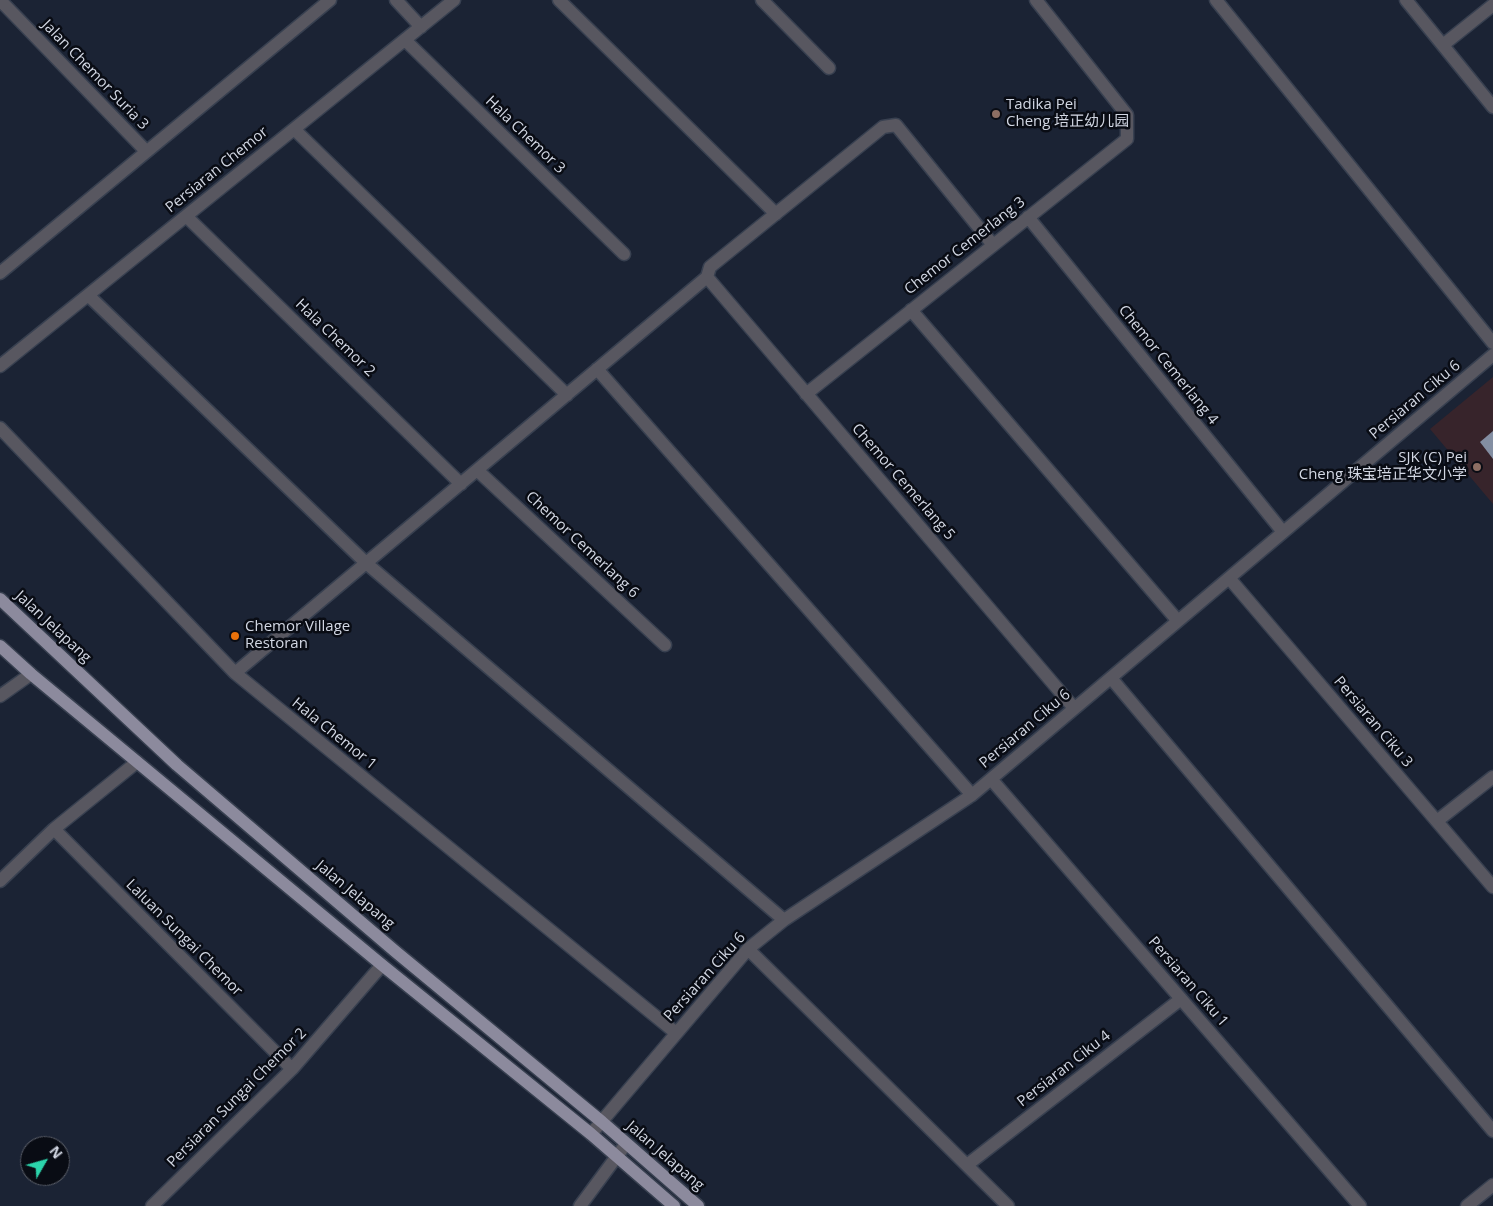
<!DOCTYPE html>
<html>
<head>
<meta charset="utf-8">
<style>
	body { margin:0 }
	#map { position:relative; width:1493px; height:1206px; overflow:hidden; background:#1b2334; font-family:"Open Sans",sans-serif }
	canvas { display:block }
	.north { position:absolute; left:20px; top:1136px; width:50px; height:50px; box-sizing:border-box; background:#090c14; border:1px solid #595d67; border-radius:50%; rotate:52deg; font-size:14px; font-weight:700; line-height:20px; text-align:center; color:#d2d7e3 }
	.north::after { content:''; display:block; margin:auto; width:18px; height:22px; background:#2bd5ac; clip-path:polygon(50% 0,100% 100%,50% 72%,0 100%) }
</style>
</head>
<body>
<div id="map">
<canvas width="1493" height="1206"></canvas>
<div class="north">N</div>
</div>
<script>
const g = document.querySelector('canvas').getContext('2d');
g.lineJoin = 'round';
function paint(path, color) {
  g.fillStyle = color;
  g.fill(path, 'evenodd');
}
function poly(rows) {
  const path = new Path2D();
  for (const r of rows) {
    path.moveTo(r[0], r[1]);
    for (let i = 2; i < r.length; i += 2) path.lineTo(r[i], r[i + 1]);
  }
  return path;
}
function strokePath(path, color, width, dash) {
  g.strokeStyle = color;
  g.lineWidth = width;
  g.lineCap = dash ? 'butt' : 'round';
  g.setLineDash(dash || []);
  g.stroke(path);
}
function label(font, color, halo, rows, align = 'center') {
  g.font = font + ' "Open Sans","Noto Sans SC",sans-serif';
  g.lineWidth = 5;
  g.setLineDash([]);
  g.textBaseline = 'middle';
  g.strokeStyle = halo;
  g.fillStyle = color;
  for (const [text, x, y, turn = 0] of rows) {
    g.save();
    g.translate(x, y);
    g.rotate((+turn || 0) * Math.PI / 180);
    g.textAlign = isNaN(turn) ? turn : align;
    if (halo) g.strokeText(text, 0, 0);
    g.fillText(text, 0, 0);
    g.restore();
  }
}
paint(poly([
	[1493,377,1493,504,1430,429]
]), '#37242b');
paint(poly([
	[1493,431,1493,459,1480,442]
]), '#838ea2');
const minor = poly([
	[0,0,146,151],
	[396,0,421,27],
	[559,0,776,214],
	[762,0,829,68],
	[1216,0,1493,343],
	[1406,0,1493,107],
	[405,40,624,254],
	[1443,45,1493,5],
	[294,129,567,395],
	[186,216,461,484],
	[1028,217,1283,532],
	[0,273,330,0],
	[707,277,1074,708],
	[88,295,366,563,784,920],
	[911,310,1178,621],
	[0,366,454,0],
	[597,369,972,795],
	[806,394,1127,139,1127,115,1036,0],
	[0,428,235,673,676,1033],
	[477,470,665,645],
	[1229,578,1493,887],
	[235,673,707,277,710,267,883,127,896,125,993,245],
	[1111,678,1493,1131],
	[0,696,31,674],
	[991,779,1360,1206],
	[1437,821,1493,777],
	[54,829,292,1069],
	[0,881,54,829,137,762],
	[748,949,1008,1206],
	[591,1134,748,949,784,920,972,795,1493,355],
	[967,1165,1181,999],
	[152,1206,292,1069,382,965],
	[580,1206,626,1144],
	[1467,1206,1493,1185]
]);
const major = poly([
	[0,599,177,765,396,952,602,1122,698,1206],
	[0,646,31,674,382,965,591,1134,674,1206]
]);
strokePath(minor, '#384050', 15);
strokePath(major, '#384050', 15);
strokePath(minor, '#585760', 12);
strokePath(major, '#8c8a9d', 12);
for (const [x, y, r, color] of [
	[996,114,5,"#8d6e63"],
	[1477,467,5,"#8d6e63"],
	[235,636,5,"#e8710a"]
]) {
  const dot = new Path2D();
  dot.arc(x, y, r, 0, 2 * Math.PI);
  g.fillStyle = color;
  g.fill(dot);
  strokePath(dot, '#090c14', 2);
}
label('15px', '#d2d7e3', '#090c14', [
	["Jalan Chemor Suria 3",95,75,46],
	["Hala Chemor 3",525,135,44],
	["Persiaran Chemor",217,170,-39],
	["Chemor Cemerlang 3",965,246,-38],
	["Hala Chemor 2",335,338,44],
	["Chemor Cemerlang 4",1168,365,51],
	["Persiaran Ciku 6",1415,400,-40],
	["Chemor Cemerlang 5",903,482,49],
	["Chemor Cemerlang 6",582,545,43],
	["Jalan Jelapang",53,627,43],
	["Persiaran Ciku 3",1373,722,50],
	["Persiaran Ciku 6",1025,729,-40],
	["Hala Chemor 1",334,734,39],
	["Jalan Jelapang",355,895,40],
	["Laluan Sungai Chemor",184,938,45],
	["Persiaran Ciku 6",705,977,-48],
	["Persiaran Ciku 1",1188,982,49],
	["Persiaran Ciku 4",1064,1069,-38],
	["Persiaran Sungai Chemor 2",237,1098,-45],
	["Jalan Jelapang",665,1156,41]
]);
label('15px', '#d2d7e3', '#090c14', [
	["Tadika Pei",1006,105],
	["Cheng 培正幼儿园",1006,122],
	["SJK (C) Pei",1467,458,"right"],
	["Cheng 珠宝培正华文小学",1467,475,"right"],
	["Chemor Village",245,627],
	["Restoran",245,644]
], 'left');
</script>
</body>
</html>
